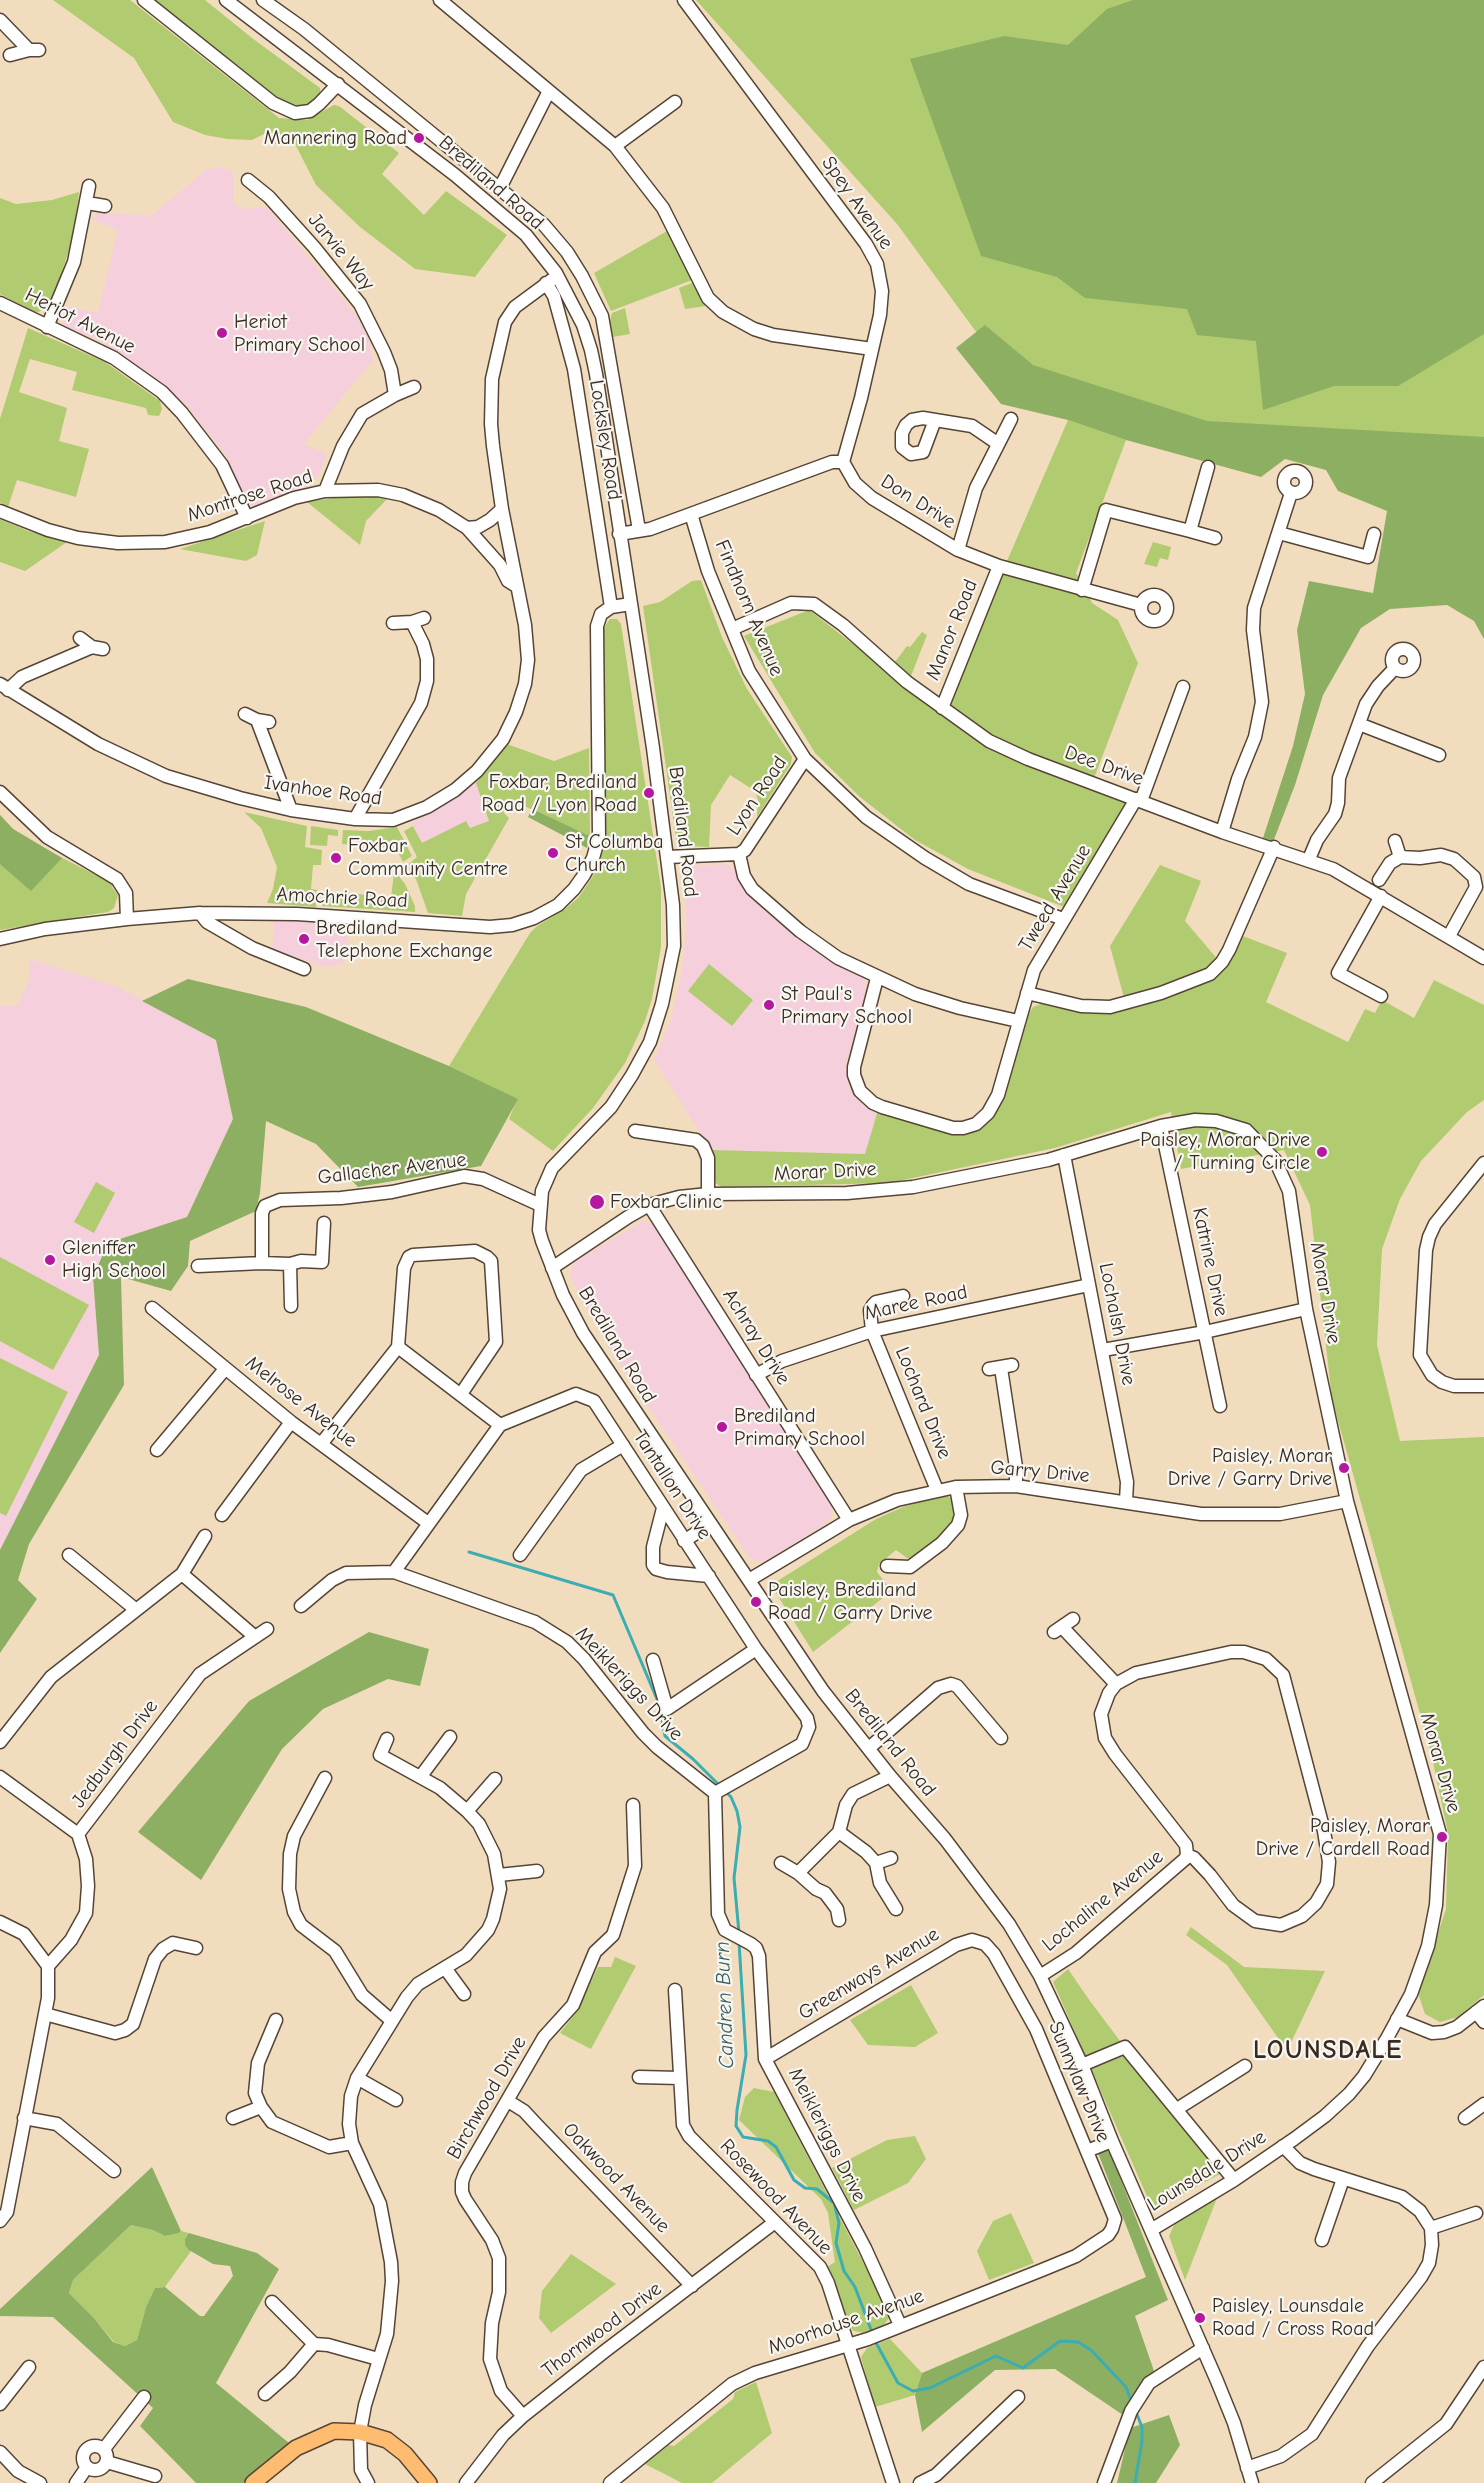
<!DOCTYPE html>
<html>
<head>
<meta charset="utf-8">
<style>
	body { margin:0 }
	canvas { display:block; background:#f1ddbe }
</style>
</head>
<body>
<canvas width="1484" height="2483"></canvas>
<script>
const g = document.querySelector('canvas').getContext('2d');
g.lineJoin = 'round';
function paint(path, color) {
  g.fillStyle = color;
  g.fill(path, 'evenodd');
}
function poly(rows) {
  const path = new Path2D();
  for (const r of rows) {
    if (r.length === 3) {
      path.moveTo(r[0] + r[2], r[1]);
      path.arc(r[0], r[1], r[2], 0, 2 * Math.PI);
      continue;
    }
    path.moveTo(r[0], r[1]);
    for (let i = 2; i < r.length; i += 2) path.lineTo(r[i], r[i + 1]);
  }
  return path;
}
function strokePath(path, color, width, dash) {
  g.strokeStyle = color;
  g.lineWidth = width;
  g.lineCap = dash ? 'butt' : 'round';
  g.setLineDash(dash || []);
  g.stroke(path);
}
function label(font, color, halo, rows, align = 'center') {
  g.font = font + ' "Comic Neue",sans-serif';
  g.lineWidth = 4.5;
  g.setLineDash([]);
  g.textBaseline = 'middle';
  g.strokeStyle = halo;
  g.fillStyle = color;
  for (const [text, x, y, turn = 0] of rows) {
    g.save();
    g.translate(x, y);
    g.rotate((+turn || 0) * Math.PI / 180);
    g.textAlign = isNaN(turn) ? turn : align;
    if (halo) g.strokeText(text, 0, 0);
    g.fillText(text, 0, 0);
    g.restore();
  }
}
paint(poly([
	[220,167,233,172,233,203,242,209,267,207,357,316,369,339,373,360,304,444,327,455,318,476,308,486,255,507,247,503,227,457,188,407,154,377,102,342,64,326,59,317,62,305,98,313,118,230,91,219,98,212,151,216,206,170],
	[476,783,489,821,469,828,466,822,422,844,412,823],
	[726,864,734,869,741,886,750,897,783,927,817,951,861,976,866,982,866,994,846,1064,847,1080,852,1092,863,1105,877,1114,865,1154,711,1150,654,1060,672,1016,683,965,686,921,684,871,688,866],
	[274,921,349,924,344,964,325,967,272,950],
	[30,959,118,987,216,1040,233,1119,187,1217,108,1243,93,1277,99,1355,0,1550,0,1006,17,1006,30,978],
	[643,1221,648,1221,658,1230,832,1507,832,1516,826,1524,762,1563,750,1558,611,1351,579,1296,570,1273,574,1262]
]), '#f5cfdb');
paint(poly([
	[53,0,130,0,279,118,307,120,334,105,339,106,399,153,382,174,424,215,446,191,507,235,475,277,415,269,360,227,316,185,291,136,278,146,264,134,252,140,228,139,205,135,173,122,134,58],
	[148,0,205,0,252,38,320,88,320,93,311,105,297,109,278,102],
	[696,0,1484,0,1484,505,1018,389,897,224],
	[79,192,74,234,58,284,47,308,36,313,0,294,0,198,16,204,52,200],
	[667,231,682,256,692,280,611,311,594,273],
	[692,283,706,306,685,309,679,288],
	[625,308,630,334,613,337,609,325,612,313],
	[28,328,105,362,160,401,162,409,159,416,148,415,146,408,72,390,77,372,30,359,19,392,67,408,59,441,89,449,76,497,17,480,8,507,0,502,0,419],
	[1068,420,1126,440,1076,573,1092,603,1118,620,1138,663,1091,786,1131,803,1064,907,968,869,915,840,860,797,815,753,744,636,809,610,946,716,1007,561],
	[353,495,388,498,366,521,360,545,307,502],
	[0,519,28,531,67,542,25,571,0,562],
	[265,521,257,555,246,561,180,549],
	[1153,542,1171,547,1168,560,1160,558,1157,567,1144,564],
	[701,580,722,637,747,689,792,757,791,764,757,817,758,800,755,791,730,775,711,805,709,847,683,846,678,844,676,838,643,606,660,602,692,581],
	[610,619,617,619,621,624,661,888,661,947,652,999,645,1021,625,1063,593,1108,553,1151,509,1119,517,1099,449,1066,530,933,537,926,565,909,578,898,592,878,599,863,605,844,606,804,603,629],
	[922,632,927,635,911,676,895,662,907,646,910,647],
	[507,744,554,761,589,748,590,836,511,800,504,813,509,818,466,894,462,916,428,913,416,879,405,867,417,857,404,831,413,826,422,843,466,821,470,828,489,821,476,783],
	[244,812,307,826,305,847,322,850,321,865,313,865,311,889,317,890,316,907,267,903,273,889,277,867,261,828],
	[0,815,13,829,49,851,113,884,112,887,118,895,114,908,108,912,0,930],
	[311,826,338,830,338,836,328,835,327,846,310,845],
	[397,827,412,856,403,862,396,848,342,844,343,830,369,831],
	[1160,865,1201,881,1185,921,1225,968,1243,936,1287,953,1266,1002,1348,1042,1365,1009,1375,1013,1382,1000,1414,1018,1434,980,1484,1005,1484,1100,1467,1112,1421,1161,1400,1199,1382,1249,1377,1345,1400,1441,1484,1437,1484,1995,1458,2017,1440,2022,1425,2014,1418,1993,1446,1909,1448,1833,1431,1753,1332,1399,1310,1205,1284,1150,1181,1169,1171,1112,1055,1148,889,1183,722,1187,715,1183,711,1150,865,1154,878,1110,954,1132,988,1121,995,1114,1006,1091,1027,1017,1033,1007,1041,1004,1081,1013,1099,1014,1127,1009,1110,946],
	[394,873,398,875,405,884,415,906,415,912,322,906,323,891,391,897],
	[709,964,753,1000,732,1026,688,991],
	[96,1182,115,1193,94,1233,74,1222],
	[0,1257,89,1305,53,1370,0,1341],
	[0,1358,68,1392,6,1516,0,1513],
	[940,1496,948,1496,956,1502,955,1521,942,1535,913,1558,907,1558,896,1550,879,1564,877,1572,892,1591,813,1652,771,1585,876,1519,903,1507],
	[1191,1927,1244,1967,1325,1971,1287,2051,1227,1965,1186,1935],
	[615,1957,636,1966,591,2049,560,2033,575,2014,598,1967,611,1967],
	[1068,1969,1090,2001,1220,2174,1153,2210,1053,1982],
	[911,1985,938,2033,915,2047,868,2045,850,2020],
	[754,2088,774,2092,888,2310,889,2318,884,2325,864,2333,854,2331,850,2327,835,2282,827,2267,835,2262,828,2213,821,2199,739,2120,745,2097],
	[915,2136,926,2159,908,2183,854,2210,832,2168,887,2140],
	[1217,2198,1185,2280,1169,2236,1175,2223],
	[1011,2213,1034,2263,989,2280,977,2251,993,2221],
	[131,2225,153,2230,165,2236,179,2233,181,2231,189,2233,185,2239,191,2251,165,2287,155,2288,146,2307,137,2340,125,2346,114,2342,94,2318,69,2293,73,2280],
	[571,2254,616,2284,551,2333,539,2318,542,2291],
	[890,2339,922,2373,915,2395,875,2407,861,2357,867,2348],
	[756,2382,772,2433,712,2483,682,2483,645,2464,669,2445,674,2446,733,2399,735,2392]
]), '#b1cb70');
paint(poly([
	[1133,0,1484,0,1484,334,1398,386,1334,386,1263,410,1256,341,1197,335,1187,309,1085,298,1057,277,981,256,910,59,1004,36,1068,45,1107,9],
	[985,325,1033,365,1207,421,1484,437,1484,639,1474,621,1447,605,1390,609,1361,628,1323,695,1295,785,1273,842,1263,838,1293,746,1305,694,1297,630,1309,581,1373,593,1387,511,1338,491,1326,470,1285,459,1261,477,1126,440,1068,420,1001,404,956,348],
	[532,809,590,836,587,848,528,817],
	[0,815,13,829,62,858,31,891,0,864],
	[188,979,306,1007,449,1066,518,1099,481,1166,358,1187,316,1144,266,1121,260,1193,256,1211,190,1241,188,1266,171,1291,121,1277,124,1385,29,1544,18,1580,37,1599,0,1653,0,1550,99,1355,93,1277,108,1243,187,1217,233,1119,216,1040,142,1001],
	[369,1632,429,1649,420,1686,388,1679,323,1709,282,1749,201,1880,138,1832,249,1701],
	[1108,2147,1168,2300,1135,2316,1154,2371,1123,2415,1055,2369,995,2370,922,2432,915,2395,922,2373,1146,2277,1098,2153],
	[152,2167,181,2231,179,2233,165,2236,153,2230,131,2225,73,2280,69,2293,94,2318,113,2342,125,2346,137,2340,146,2307,155,2288,165,2287,200,2316,204,2316,233,2276,230,2266,213,2264,189,2250,185,2245,185,2239,189,2233,257,2253,279,2269,216,2383,289,2443,243,2483,196,2483,140,2426,153,2408,53,2317,0,2316,0,2309],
	[1169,2415,1180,2445,1156,2483,1117,2483,1130,2428]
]), '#8caf62');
strokePath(poly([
	[469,1552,613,1595,659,1704,665,1736,693,1759,720,1786],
	[725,1791,731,1797,737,1811,740,1827,734,1878,739,1933],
	[739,1942,746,2055,737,2110,736,2126,743,2137,768,2141,776,2147,794,2180,805,2188,817,2189,834,2203,839,2223,836,2243,844,2271,855,2287,873,2335],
	[875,2341,898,2383,913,2391,930,2388,996,2356,1023,2368,1060,2341,1078,2342,1091,2350,1126,2387,1132,2403],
	[1135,2483,1142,2441,1142,2427,1136,2412]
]), '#3badb3', 3);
const minor = poly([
	[144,0,273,103,295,113,310,111,319,104,338,84],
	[226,0,455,175,526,235,556,273,583,325,591,350,596,374,653,748,673,905,674,946,662,1004,650,1042,632,1075,611,1107,552,1168,542,1191,539,1230,542,1241,563,1295,583,1333,823,1691,890,1776,945,1839,1009,1924,1040,1976,1082,2065,1112,2141,1217,2381,1234,2423,1252,2483],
	[263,0,304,29,544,225,567,252,582,276,602,316,639,530],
	[440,0,615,146,663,208,708,298,723,312,754,329,773,335,872,349],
	[684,0,866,244,877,264,882,291,880,315,861,398,843,462],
	[0,20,29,50],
	[10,55,29,50,39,50],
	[615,146,675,102],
	[248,180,269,197,314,247,360,304,384,352,391,370,395,395],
	[499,190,549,91],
	[87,203,105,206],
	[546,283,554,296,574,369,611,607],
	[0,303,114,358,162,392,182,413,222,465,247,518],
	[47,327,74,262,89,186],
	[935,420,923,452,911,454,902,447,902,433,906,425,912,420,923,418,972,426,997,443],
	[1295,482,11],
	[325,491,343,446,362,414,395,395,414,387],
	[0,511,48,530,78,538,118,543,165,542,210,532,294,498,325,491,378,490,403,495,439,510,467,528,500,565,508,581,516,586],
	[691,514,708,571,749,671,805,759,866,817,925,858,969,884,1063,919],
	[467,528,478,527,490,520,502,509],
	[1190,531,1215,538],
	[1279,533,1368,557,1374,534],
	[619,534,650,529,832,462,843,462,855,483,872,498,958,550,999,566,1141,605],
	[958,550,976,488,1011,419],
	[1082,590,1106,510,1190,531,1208,467],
	[1154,608,13],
	[393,623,412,622,424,618],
	[732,629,791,603,814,604,843,625,907,682,989,741,1028,759,1222,832,1333,869,1484,958],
	[80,638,92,647,103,649],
	[1403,660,11],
	[0,684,98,744,166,776,240,798,291,810,355,819,393,820,427,807,455,790,477,771,503,739,516,712,525,684,528,660,525,625,502,509,493,446,491,424,492,379,505,322,515,307,557,276],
	[8,690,22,677,92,647],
	[942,708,999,566],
	[245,714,257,720,269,722],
	[257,720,291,810],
	[1359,724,1439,755],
	[0,792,47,837,117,879,126,893,127,919],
	[1141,801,1183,687],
	[355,819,421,703,427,681,427,659,423,644,412,622],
	[1222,832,1238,779,1255,737,1262,702,1253,630,1254,608,1291,493],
	[1395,841,1400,857],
	[739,854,744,876,752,889,800,931,838,958,915,994,960,1008,1018,1021],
	[667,857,739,854,745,850,805,759],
	[1309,859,1317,840,1335,814,1338,803,1339,778,1366,704,1378,686,1395,668],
	[1379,880,1390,863,1400,857,1420,858,1441,855,1454,859,1463,867,1474,877,1476,887,1449,936],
	[1381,896,1338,973,1381,996],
	[200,913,207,922,252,948,304,969],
	[0,939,45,929,127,919,200,913,297,914,490,927,512,925,534,918,558,905,574,889,584,875,593,858,599,837,597,626,601,614,611,607,631,604],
	[877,978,854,1067,854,1075,860,1091,873,1103,882,1107,953,1128,963,1128,976,1124,988,1113,998,1095,1034,970,1136,799],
	[1027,993,1081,1006,1110,1007,1161,993,1210,974,1222,962,1229,950,1274,847],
	[1161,1126,1220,1406],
	[635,1131,696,1140,703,1146,708,1158,708,1194],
	[1064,1155,1127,1482,1126,1501],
	[1484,1163,1435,1224,1429,1237,1426,1250,1420,1355,1432,1375,1442,1382,1454,1386,1484,1386],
	[649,1205,849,1520],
	[262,1263,262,1213,265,1206,280,1200,341,1198,392,1192,464,1176,483,1179,540,1205],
	[290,1264,291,1306],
	[198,1266,262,1263,290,1264,301,1261,322,1262,324,1223],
	[552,1268,628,1217,649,1205,679,1197,708,1194,847,1193,913,1187,1048,1160,1161,1126,1195,1120,1216,1121,1246,1130,1275,1160,1289,1191,1306,1309,1347,1501,1440,1834,1436,1905,1428,1946,1411,1994,1386,2040,1364,2076,1349,2094,1325,2116,1294,2139,1234,2180,1151,2230],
	[903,1296,876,1302,873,1305,870,1310,872,1331,937,1490],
	[152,1308,291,1422,428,1523],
	[398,1347,500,1425],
	[1103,1350,1205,1332,1306,1309],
	[1001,1368,1016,1467,1016,1486],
	[989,1369,1012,1365],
	[756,1375,782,1361,872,1331,1089,1285],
	[321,1444,398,1347,404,1268,409,1257,413,1255,475,1251,487,1257,491,1261,496,1342,461,1394],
	[157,1450,225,1369],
	[663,1508,653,1547,653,1565,656,1569,667,1572,709,1576],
	[222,1515,291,1422],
	[684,1541,710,1524],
	[69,1555,135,1609],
	[520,1555,581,1470,623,1445],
	[887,1566,910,1567,942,1543,958,1525,961,1515,956,1487],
	[394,1572,500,1425,576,1394,594,1401,756,1649,807,1718,809,1727,802,1744,715,1793],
	[182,1574,254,1636],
	[749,1580,849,1520,897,1500,956,1487,1016,1486,1201,1514,1280,1514,1347,1501],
	[301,1606,332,1580,346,1573,394,1572,535,1622,567,1642,584,1659,643,1733,657,1747,715,1793,718,1914,725,1930,751,1944,756,1948,759,1956,765,2059,865,2248,900,2325],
	[1062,1627,1116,1684,1136,1673,1231,1652,1244,1652,1266,1659,1283,1675,1324,1831,1329,1862,1327,1884,1316,1903,1302,1916,1281,1925,1255,1921,1233,1905,1210,1875,1194,1858,1187,1855,1186,1845,1115,1754,1105,1738,1101,1714,1109,1693,1116,1684],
	[1054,1632,1073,1619],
	[653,1660,667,1709,756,1649],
	[0,1742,51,1677,182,1574,205,1536],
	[869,1748,938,1688,951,1684,957,1686,1001,1738],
	[421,1776,450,1737],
	[0,1777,78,1834],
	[325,1778,294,1836,290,1854,289,1889,294,1912,301,1925,335,1951,362,1995,392,2021],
	[467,1811,495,1779],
	[839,1832,866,1852,876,1863,880,1883,896,1909],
	[781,1863,798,1873,816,1889,825,1893,837,1909,839,1920],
	[876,1863,891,1858],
	[798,1873,839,1832,846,1805,853,1794,890,1776],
	[499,1875,537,1871],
	[0,1922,24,1934,48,1966,48,1998,7,2212,0,2221],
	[48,1966,71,1940,86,1913,88,1886,86,1859,78,1834,200,1674,267,1629],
	[445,1968,464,1994],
	[1040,1976,1076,1953,1185,1859,1187,1855],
	[675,1990,683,2125,689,2136,820,2267,828,2283,893,2483],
	[1476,2012,1484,2022],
	[45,2014,115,2033,125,2030,133,2024,155,1959,163,1949,173,1943,196,1948],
	[1397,2019,1432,2033,1444,2032,1457,2027,1484,2006],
	[276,2020,258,2063,255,2093,261,2107,272,2122,329,2147,352,2143],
	[1082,2065,1125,2047,1234,2180],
	[639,2077,680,2078],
	[357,2078,396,2100],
	[508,2101,524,2111,537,2125,692,2286],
	[1177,2109,1245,2066],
	[24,2118,57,2124,114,2171],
	[233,2118,261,2107],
	[1465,2118,1484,2104],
	[1087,2151,1112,2141],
	[1431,2228,1476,2213],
	[1322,2240,1343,2179],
	[272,2302,314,2344],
	[265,2394,290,2372,314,2344,328,2345,378,2359],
	[0,2404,29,2367],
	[523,2416,501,2391,490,2359,492,2323,499,2292,499,2258,492,2240,465,2199,462,2192,462,2182,465,2173,544,2037,573,2005,595,1952,613,1935,635,1866,633,1805],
	[95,2458,12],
	[104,2449,144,2397],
	[0,2452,18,2471,40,2483],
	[107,2462,155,2476],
	[1247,2468,1281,2456,1312,2434,1368,2346,1421,2277,1429,2263,1432,2245,1431,2228,1420,2211,1402,2197,1314,2169,1300,2163,1283,2146],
	[76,2483,87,2467],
	[368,2483,361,2470,360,2432,365,2405,387,2334,392,2281,391,2262,380,2204,352,2143,349,2124,351,2096,357,2078,407,1997,418,1984,466,1955,488,1930,493,1919,500,1889,494,1854,479,1824,467,1811,440,1788,380,1755,387,1739],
	[466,2483,503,2435,523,2416,605,2351,775,2222],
	[610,2483,732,2384,755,2373,868,2339,1042,2270,1076,2256,1108,2235,1112,2229,1115,2219,1036,2029,994,1954,985,1944,972,1940,956,1945,765,2059],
	[920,2483,936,2475,1018,2397],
	[1104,2483,1131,2411,1149,2383,1203,2348],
	[1372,2483,1446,2424,1484,2367]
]);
const major = poly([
	[253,2483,296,2448,334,2431,360,2432,387,2440,405,2454,429,2483]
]);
strokePath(minor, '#564536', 15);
strokePath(major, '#564536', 18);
strokePath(minor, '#fff', 12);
strokePath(major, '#febc70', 15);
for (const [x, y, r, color] of [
	[419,138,6,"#b5179e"],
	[222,333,6,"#b5179e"],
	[649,793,6,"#b5179e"],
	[553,853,6,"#b5179e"],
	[336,858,6,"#b5179e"],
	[304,939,6,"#b5179e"],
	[769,1005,6,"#b5179e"],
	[1322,1152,6,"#b5179e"],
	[597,1202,8,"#b5179e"],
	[50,1260,6,"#b5179e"],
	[722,1427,6,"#b5179e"],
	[1344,1468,6,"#b5179e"],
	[756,1602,6,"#b5179e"],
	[1442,1837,6,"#b5179e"],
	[1200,2318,6,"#b5179e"]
]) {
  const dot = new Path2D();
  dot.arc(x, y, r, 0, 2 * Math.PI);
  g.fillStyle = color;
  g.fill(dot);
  strokePath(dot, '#f6f6f2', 2);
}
label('20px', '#3b2a1e', '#f6f6f2', [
	["Mannering Road",407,138,"right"],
	["Heriot",234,322],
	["Primary School",234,345],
	["Foxbar, Brediland",637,782,"right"],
	["Road / Lyon Road",637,805,"right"],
	["St Columba",565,842],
	["Church",565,865],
	["Foxbar",348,846],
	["Community Centre",348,869],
	["Brediland",316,928],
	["Telephone Exchange",316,951],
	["St Paul's",781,994],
	["Primary School",781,1017],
	["Paisley, Morar Drive",1310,1140,"right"],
	["/ Turning Circle",1310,1163,"right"],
	["Foxbar Clinic",610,1202],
	["Gleniffer",62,1248],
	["High School",62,1271],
	["Brediland",734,1416],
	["Primary School",734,1439],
	["Paisley, Morar",1332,1456,"right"],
	["Drive / Garry Drive",1332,1479,"right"],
	["Paisley, Brediland",768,1590],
	["Road / Garry Drive",768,1613],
	["Paisley, Morar",1430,1826,"right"],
	["Drive / Cardell Road",1430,1849,"right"],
	["Paisley, Lounsdale",1212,2306],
	["Road / Cross Road",1212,2329]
], 'left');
label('20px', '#3b2a1e', '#f6f6f2', [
	["Brediland Road",491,183,41],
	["Spey Avenue",857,203,55],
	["Jarvie Way",341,252,51],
	["Heriot Avenue",80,321,27],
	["Locksley Road",605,440,81],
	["Montrose Road",250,496,-18],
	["Don Drive",918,502,32],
	["Findhorn Avenue",749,608,67],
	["Manor Road",952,630,-68],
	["Dee Drive",1104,766,20],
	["Ivanhoe Road",323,791,8],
	["Lyon Road",757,796,-56],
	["Brediland Road",683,832,83],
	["Amochrie Road",342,898,3],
	["Tweed Avenue",1055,898,-59],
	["Gallacher Avenue",392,1169,-7],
	["Morar Drive",825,1172,-3],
	["Katrine Drive",1210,1262,78],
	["Morar Drive",1325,1293,80],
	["Maree Road",916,1303,-12],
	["Lochalsh Drive",1117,1324,79],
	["Achray Drive",756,1337,58],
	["Brediland Road",617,1345,59],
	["Melrose Avenue",301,1402,38],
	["Lochard Drive",923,1403,68],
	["Garry Drive",1040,1472,5],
	["Tantallon Drive",672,1485,57],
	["Meikleriggs Drive",629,1684,47],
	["Brediland Road",890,1743,51],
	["Jedburgh Drive",115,1754,-53],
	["Morar Drive",1440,1763,74],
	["Lochaline Avenue",1103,1901,-39],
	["Greenways Avenue",869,1974,-31],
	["Sunnylaw Drive",1079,2082,67],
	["Birchwood Drive",487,2098,-60],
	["Meikleriggs Drive",827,2135,63],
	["Lounsdale Drive",1207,2171,-32],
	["Oakwood Avenue",616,2178,46],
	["Rosewood Avenue",776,2197,46],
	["Moorhouse Avenue",846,2322,-19],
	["Thornwood Drive",602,2330,-37]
]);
label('italic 21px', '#3b5e5a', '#f6f6f2', [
	["Candren Burn",725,2005,-92]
]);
g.letterSpacing = '1.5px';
label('bold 26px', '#3b2a1e', '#f6f6f2', [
	["LOUNSDALE",1328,2051]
]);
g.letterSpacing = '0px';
</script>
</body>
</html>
